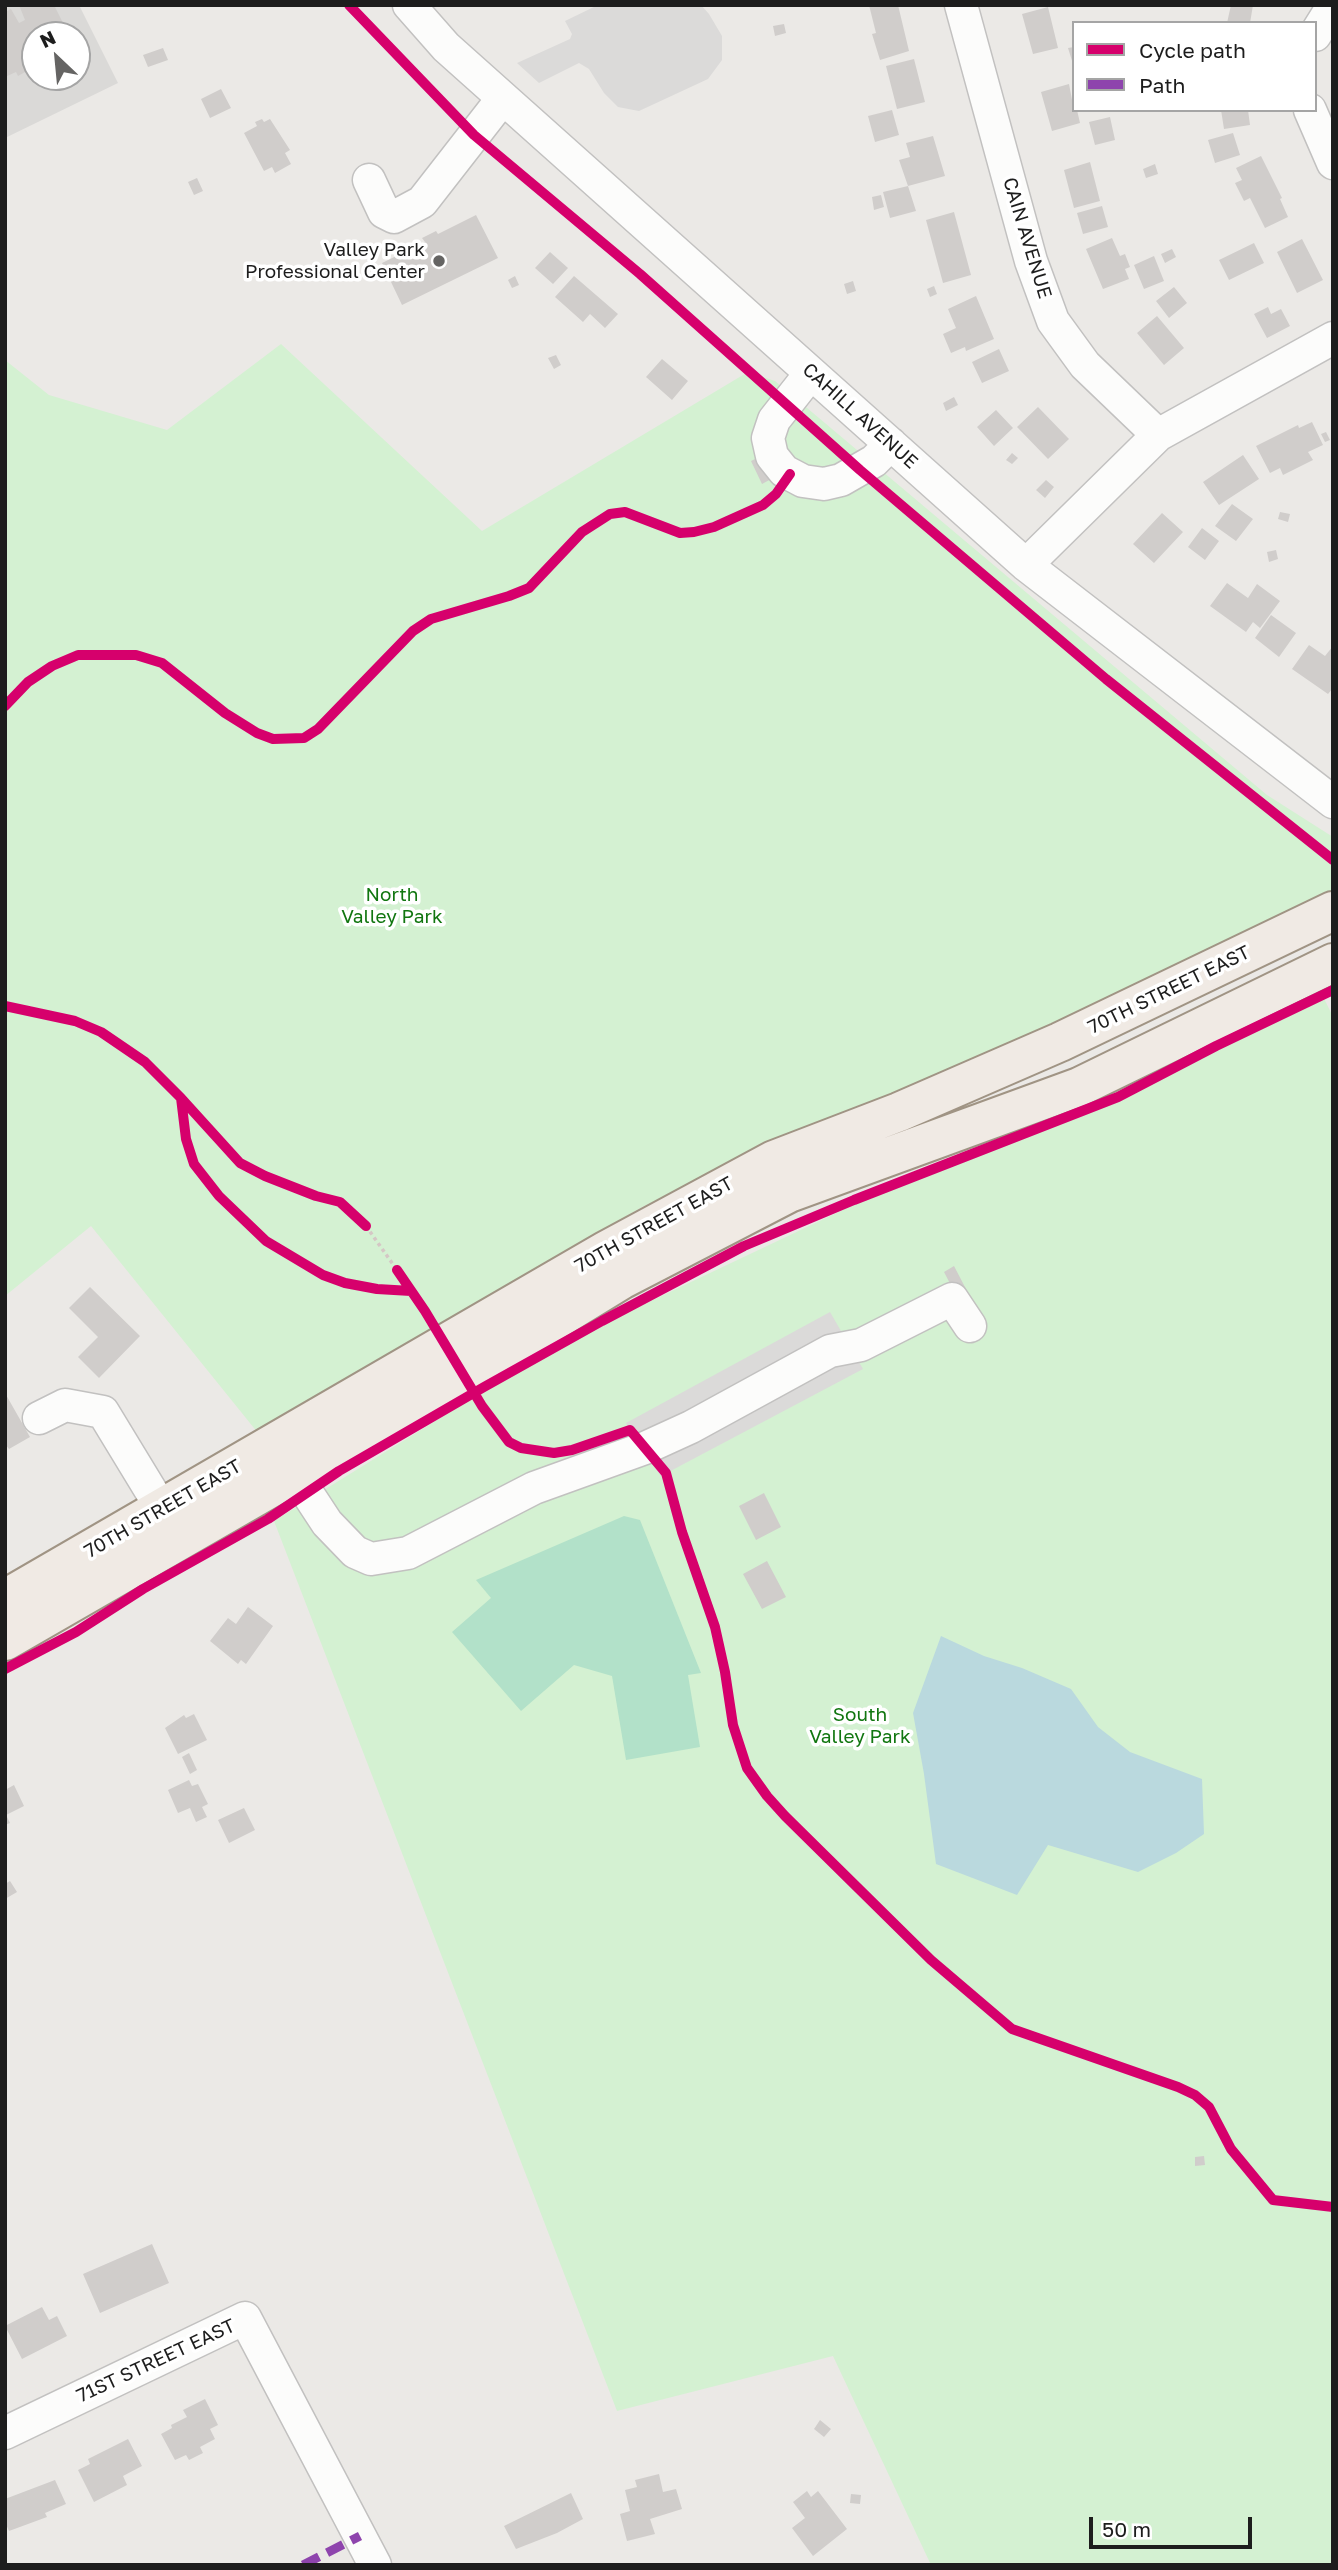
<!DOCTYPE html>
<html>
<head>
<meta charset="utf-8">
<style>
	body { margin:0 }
	#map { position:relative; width:1338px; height:2570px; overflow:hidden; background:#ebe9e6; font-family:"Golos Text",sans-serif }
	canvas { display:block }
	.frame { position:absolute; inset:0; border:7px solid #1d1d1d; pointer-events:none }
	.legend { position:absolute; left:1072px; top:21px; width:245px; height:91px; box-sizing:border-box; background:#fff; border:2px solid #a5a5a5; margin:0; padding:9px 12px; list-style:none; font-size:21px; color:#1d1d1d }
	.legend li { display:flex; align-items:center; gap:14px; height:35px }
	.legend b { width:35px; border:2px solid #a5a5a5 }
	.north { position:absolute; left:21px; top:21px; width:70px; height:70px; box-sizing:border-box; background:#fff; border:2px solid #a5a5a5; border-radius:50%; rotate:334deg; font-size:19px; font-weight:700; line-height:28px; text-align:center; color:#1d1d1d }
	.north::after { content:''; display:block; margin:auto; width:24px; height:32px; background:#656463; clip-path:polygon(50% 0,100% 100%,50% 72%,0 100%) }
	.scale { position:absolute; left:1089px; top:2517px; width:163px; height:32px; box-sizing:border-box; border:4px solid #1d1d1d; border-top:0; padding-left:9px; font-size:21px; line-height:24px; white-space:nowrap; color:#1d1d1d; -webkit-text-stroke:5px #fff; paint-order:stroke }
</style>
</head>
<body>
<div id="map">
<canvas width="1338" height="2570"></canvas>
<div class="frame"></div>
<ul class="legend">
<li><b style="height:9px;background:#d6006c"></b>Cycle path</li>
<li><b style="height:9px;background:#8e44ad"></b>Path</li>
</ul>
<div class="north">N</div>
<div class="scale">50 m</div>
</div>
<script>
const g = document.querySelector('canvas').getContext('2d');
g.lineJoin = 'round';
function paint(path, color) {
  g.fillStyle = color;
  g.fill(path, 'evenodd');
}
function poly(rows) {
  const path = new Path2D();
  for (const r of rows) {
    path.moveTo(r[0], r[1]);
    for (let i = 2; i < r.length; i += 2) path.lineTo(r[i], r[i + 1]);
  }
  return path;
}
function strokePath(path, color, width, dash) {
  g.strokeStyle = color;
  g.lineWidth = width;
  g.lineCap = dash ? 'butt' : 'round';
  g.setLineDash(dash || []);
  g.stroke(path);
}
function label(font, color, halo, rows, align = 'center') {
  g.font = font + ' "Golos Text",sans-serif';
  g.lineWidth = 7;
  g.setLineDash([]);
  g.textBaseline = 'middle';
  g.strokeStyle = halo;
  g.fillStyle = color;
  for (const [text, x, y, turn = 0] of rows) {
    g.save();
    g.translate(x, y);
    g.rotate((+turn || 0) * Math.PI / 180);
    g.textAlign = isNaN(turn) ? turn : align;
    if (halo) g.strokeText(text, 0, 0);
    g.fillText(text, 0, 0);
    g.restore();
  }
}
paint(poly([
	[5,5,79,5,118,83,5,138],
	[35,35,77,35,77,77,35,77]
]), '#dad9d7');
paint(poly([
	[281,344,482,531,748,372,775,381,1267,795,1333,837,1333,893,1006,1052,751,1157,642,1207,258,1433,91,1226,5,1296,5,360,49,395,167,430],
	[1322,994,1333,1017,1333,2565,931,2565,833,2356,617,2411,274,1521,558,1345,864,1200,1073,1119]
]), '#d4f1d2');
paint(poly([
	[624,1516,640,1520,701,1673,688,1675,700,1747,626,1760,612,1676,574,1665,521,1711,452,1632,491,1598,476,1580]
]), '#b2e1c9');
paint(poly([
	[598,5,701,5,709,14,722,36,722,60,708,79,639,111,618,107,604,93,589,69,579,63,539,83,517,63,570,39,572,34,565,21],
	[830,1312,863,1369,661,1476,651,1463,646,1463,626,1423]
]), '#dbdad9');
paint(poly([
	[941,1636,984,1656,1022,1668,1071,1689,1098,1727,1130,1752,1202,1779,1204,1834,1176,1853,1138,1872,1048,1845,1017,1895,936,1864,924,1774,913,1713]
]), '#bad9de');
paint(poly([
	[19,5,54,5,69,35,35,35,35,62,32,64,34,67,18,76,16,72,5,77,5,12,11,9,19,23,25,20],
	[869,5,898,5,909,51,880,60,872,34,876,33],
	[1231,5,1253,5,1250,23,1227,23],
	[1048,7,1058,48,1033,54,1022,14],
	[784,24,786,33,775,36,773,26],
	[1074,47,1074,64,1073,64,1068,48],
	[163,48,168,60,148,67,143,55],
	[914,59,925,102,897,109,886,66],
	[1069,84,1074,110,1077,110,1080,123,1052,131,1041,92],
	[221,89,231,108,210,118,201,99],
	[892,110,899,135,875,142,868,116],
	[1221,110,1248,110,1250,125,1224,129],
	[1110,117,1115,140,1095,145,1089,122],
	[262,119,264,122,270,119,290,150,285,153,291,164,275,173,272,167,264,171,244,133,257,126,255,122],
	[1233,133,1240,155,1215,163,1208,140],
	[933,136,945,176,908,186,899,160,910,157,906,143],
	[1261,156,1282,198,1280,199,1288,217,1265,228,1250,198,1244,201,1235,183,1242,180,1236,168],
	[1090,162,1100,201,1074,208,1064,170],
	[1155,164,1158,174,1146,178,1143,169],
	[197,178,203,191,194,195,188,182],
	[908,186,916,211,890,218,883,192],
	[881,195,884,207,874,210,872,197],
	[1102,206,1108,227,1083,234,1077,213],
	[954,212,971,275,943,283,926,220],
	[476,215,498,258,402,305,382,263,425,242,422,238,436,231,438,234],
	[1112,238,1120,256,1125,254,1130,267,1125,269,1129,279,1103,289,1086,249],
	[1302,239,1323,280,1297,293,1277,252],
	[1254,243,1264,263,1229,280,1219,260],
	[1172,249,1176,257,1165,263,1161,254],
	[550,252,568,268,553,284,535,268],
	[1154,256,1164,281,1144,289,1134,265],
	[515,276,519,285,512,288,508,280],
	[574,276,618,314,605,328,590,314,583,322,555,297],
	[853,281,856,291,847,294,844,284],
	[934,286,937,294,930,297,927,289],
	[1174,287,1187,303,1169,318,1156,301],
	[976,296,994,339,966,351,965,347,951,353,943,334,956,328,948,309],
	[1268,307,1271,314,1281,309,1290,326,1267,338,1254,314],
	[1157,316,1184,348,1164,365,1137,333],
	[999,349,1009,371,982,383,972,362],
	[556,355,561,365,554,369,548,358],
	[662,359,688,381,672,400,646,377],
	[954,397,958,405,946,411,943,403],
	[1038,407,1069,439,1048,459,1017,427],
	[996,410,1013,428,994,446,977,427],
	[1312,422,1323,445,1308,452,1313,460,1283,475,1280,468,1270,473,1256,446,1298,425,1299,428],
	[1326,432,1330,440,1325,442,1321,434],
	[1012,453,1018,458,1012,464,1006,460],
	[763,455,773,478,762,484,751,461],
	[1243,455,1259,479,1219,505,1203,482],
	[1046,480,1054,487,1045,498,1036,490],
	[1232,504,1253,519,1236,541,1215,526],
	[1280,512,1290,514,1288,522,1278,519],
	[1162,513,1183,532,1154,563,1133,544],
	[1202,528,1219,541,1205,560,1188,547],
	[1276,550,1278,559,1269,562,1267,552],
	[1227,583,1248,598,1257,584,1280,601,1260,628,1253,622,1246,632,1210,606],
	[1271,615,1296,633,1279,657,1255,638],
	[1309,645,1325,656,1333,646,1333,688,1328,694,1292,669],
	[954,1266,966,1289,956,1295,944,1272],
	[90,1287,140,1336,99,1378,78,1357,98,1337,69,1308],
	[5,1393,30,1437,9,1449,5,1444],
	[764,1493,781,1527,756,1540,739,1506],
	[767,1561,786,1597,762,1609,743,1574],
	[248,1607,273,1626,246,1664,241,1660,238,1664,210,1641,228,1618,236,1624],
	[194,1714,207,1740,178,1754,165,1728,184,1715,186,1718],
	[189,1753,197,1770,190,1774,182,1757],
	[189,1780,192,1786,198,1784,208,1804,202,1807,207,1817,196,1822,190,1808,178,1813,168,1790],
	[14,1785,24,1806,6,1815,10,1823,5,1825,5,1790],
	[244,1808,255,1830,229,1843,218,1820],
	[10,1881,17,1892,5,1899,5,1884],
	[1204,2156,1205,2165,1195,2166,1195,2157],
	[152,2244,169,2283,100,2313,83,2274],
	[42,2307,49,2320,57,2316,67,2336,22,2359,5,2326],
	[205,2399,218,2425,210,2429,215,2439,200,2447,203,2453,189,2460,186,2455,175,2460,161,2434,172,2428,171,2425,187,2417,183,2410],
	[820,2420,831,2429,824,2437,814,2429],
	[128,2439,142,2466,123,2476,127,2485,94,2502,78,2470,90,2464,88,2459],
	[659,2474,663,2492,676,2489,682,2509,650,2519,655,2534,627,2541,620,2514,630,2511,625,2490,637,2487,635,2480],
	[55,2480,66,2504,45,2513,47,2517,9,2531,5,2522,5,2499],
	[807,2491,811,2497,818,2491,847,2529,813,2556,792,2528,805,2518,793,2502],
	[571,2493,583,2519,557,2533,516,2549,504,2526],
	[851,2494,861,2495,860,2504,850,2503]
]), '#d0cdcb');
const minor = poly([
	[409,5,446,47,1026,565,1333,802],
	[961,5,1031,261,1053,321,1085,365,1158,435],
	[1315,35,1333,6],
	[1310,110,1333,163],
	[369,180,384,212,394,217,422,202,503,98],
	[811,373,774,420,768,438,772,456,784,471,803,481,824,484,841,480,874,461,891,444],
	[1026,565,1158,435,1333,338],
	[39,1418,65,1405,103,1412,162,1509],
	[281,1453,327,1523,355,1552,371,1559,408,1553,534,1488,645,1448,691,1427,830,1351,861,1345,952,1299,970,1326],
	[5,2433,245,2318,375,2565]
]);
const major = poly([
	[5,1599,607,1250,774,1160,899,1112,1060,1042,1333,911],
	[5,1641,451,1384,621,1280,789,1193,1079,1087,1333,963]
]);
strokePath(minor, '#c2c1c0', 35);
strokePath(major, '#a09484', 42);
strokePath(poly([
	[366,1226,397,1270]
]), '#d5c7c5', 3.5, [3.5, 3.5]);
strokePath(minor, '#fcfcfb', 32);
strokePath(major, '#f0eae4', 38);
strokePath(poly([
	[303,2565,360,2536]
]), '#8e44ad', 9, [18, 9]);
strokePath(poly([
	[349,5,474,135,640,274,860,470,1106,679,1333,860],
	[5,706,28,682,52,666,78,655,136,655,162,663,225,713,257,733,273,739,304,738,318,729,413,631,431,619,509,596,529,588,582,532,610,514,625,512,680,533,694,532,714,527,763,505,776,494,790,474],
	[5,1006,75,1021,101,1032,145,1062,181,1098,240,1163,265,1176,316,1196,340,1202,366,1226],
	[181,1098,186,1139,194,1164,219,1196,266,1241,323,1275,345,1283,377,1289,411,1291],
	[397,1270,425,1311,482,1406,509,1442,521,1448,554,1453,572,1450,630,1430,666,1473,682,1532,715,1627,725,1672,733,1725,747,1768,767,1796,785,1816,931,1960,1012,2029,1178,2087,1195,2095,1209,2107,1231,2149,1273,2200,1333,2207],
	[5,1669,76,1632,143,1589,268,1519,339,1471,484,1387,602,1321,744,1246,854,1200,1118,1097,1216,1046,1333,990]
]), '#d6006c', 10);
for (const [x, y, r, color] of [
	[439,261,7,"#656463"]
]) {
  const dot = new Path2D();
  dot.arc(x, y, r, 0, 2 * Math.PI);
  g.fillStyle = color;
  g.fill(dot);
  strokePath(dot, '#fff', 2.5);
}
label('19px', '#1d1d1d', '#fff', [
	["CAIN AVENUE",1027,238,73],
	["CAHILL AVENUE",860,416,42],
	["70TH STREET EAST",1169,990,-26],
	["70TH STREET EAST",654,1225,-29],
	["70TH STREET EAST",163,1509,-30],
	["71ST STREET EAST",156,2361,-25]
]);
label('19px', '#1d1d1d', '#fff', [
	["Valley Park",425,250],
	["Professional Center",425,272]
], 'right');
label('19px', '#117610', '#fff', [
	["North",392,895],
	["Valley Park",392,917],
	["South",860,1715],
	["Valley Park",860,1737]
]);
</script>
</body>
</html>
